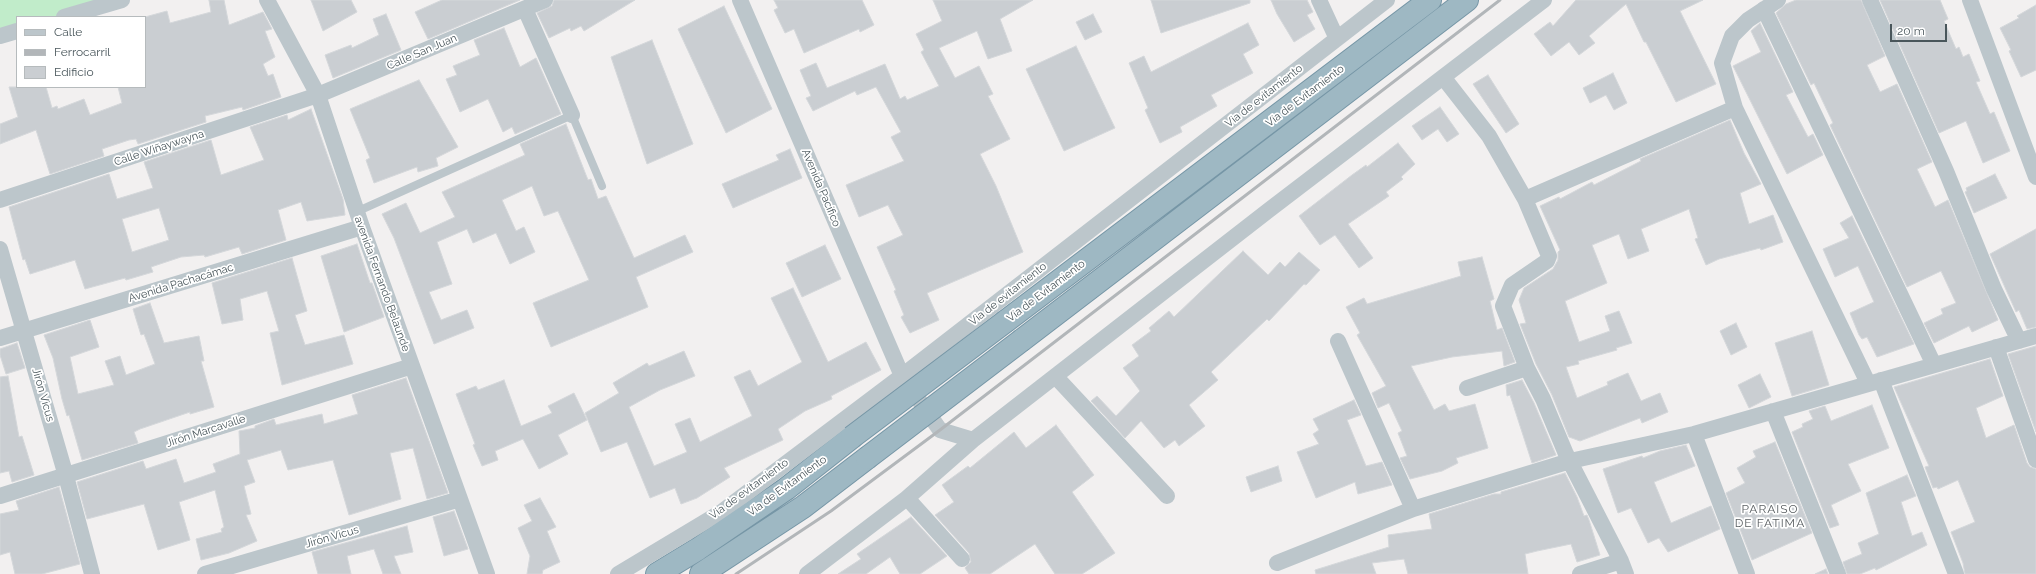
<!DOCTYPE html>
<html>
<head>
<meta charset="utf-8">
<style>
	body { margin:0 }
	#map { position:relative; width:2036px; height:574px; overflow:hidden; background:#f2f0f0; font-family:Raleway,sans-serif }
	canvas { display:block }
	.legend { position:absolute; left:16px; top:16px; width:130px; height:72px; box-sizing:border-box; background:#fff; border:1px solid #b6bbbd; margin:0; padding:5px 7px; list-style:none; font-size:12px; color:#49565b }
	.legend li { display:flex; align-items:center; gap:8px; height:20px }
	.legend b { width:20px; border:1px solid #b6bbbd }
	.scale { position:absolute; left:1890px; top:24px; width:57px; height:18px; box-sizing:border-box; border:2px solid #49565b; border-top:0; padding-left:5px; font-size:12px; line-height:14px; white-space:nowrap; color:#49565b; -webkit-text-stroke:3px #fff; paint-order:stroke }
</style>
</head>
<body>
<div id="map">
<canvas width="2036" height="574"></canvas>
<ul class="legend">
<li><b style="height:5px;background:#bcc6cb"></b>Calle</li>
<li><b style="height:5px;background:#b2b6b9"></b>Ferrocarril</li>
<li><b style="height:11px;background:#caced2"></b>Edificio</li>
</ul>
<div class="scale">20 m</div>
</div>
<script>
const g = document.querySelector('canvas').getContext('2d');
g.lineJoin = 'round';
function paint(path, color) {
  g.fillStyle = color;
  g.fill(path, 'evenodd');
}
function poly(rows) {
  const path = new Path2D();
  for (const r of rows) {
    path.moveTo(r[0], r[1]);
    for (let i = 2; i < r.length; i += 2) path.lineTo(r[i], r[i + 1]);
  }
  return path;
}
function strokePath(path, color, width, dash) {
  g.strokeStyle = color;
  g.lineWidth = width;
  g.lineCap = dash ? 'butt' : 'round';
  g.setLineDash(dash || []);
  g.stroke(path);
}
function label(font, color, halo, rows, align = 'center') {
  g.font = font + ' Raleway,sans-serif';
  g.lineWidth = 3.5;
  g.setLineDash([]);
  g.textBaseline = 'middle';
  g.strokeStyle = halo;
  g.fillStyle = color;
  for (const [text, x, y, turn = 0] of rows) {
    g.save();
    g.translate(x, y);
    g.rotate((+turn || 0) * Math.PI / 180);
    g.textAlign = isNaN(turn) ? turn : align;
    if (halo) g.strokeText(text, 0, 0);
    g.fillText(text, 0, 0);
    g.restore();
  }
}
paint(poly([
	[0,0,119,0,62,17,17,17,17,30,0,35]
]), '#c1ecca');
const building = poly([
	[209,0,224,0,229,25,263,12,272,29,265,31,275,57,263,64,268,76,273,74,281,97,243,110,242,107,205,116,206,122,138,144,136,139,129,140,102,149,104,156,50,174,36,130,0,144,0,124,18,117,9,87,46,87,52,108,57,106,58,109,84,99,90,115,122,103,118,87,145,87,145,17,167,11,170,23,211,12,209,0],
	[311,0,351,0,357,12,323,31,311,0],
	[442,0,520,0,428,39,415,12,442,0],
	[554,0,635,0,584,31,581,26,571,31,570,28,549,38,537,13,552,6,554,0],
	[774,0,862,0,874,25,860,32,859,29,804,53,794,29,785,33,774,10,778,8,774,0],
	[933,0,1033,0,1000,19,1012,51,988,59,977,31,939,48,955,78,979,66,993,94,988,96,1010,139,980,154,996,186,1023,252,927,293,939,320,910,333,901,317,904,315,894,291,896,290,877,247,903,235,888,205,859,217,846,185,904,161,891,137,901,132,876,87,857,95,855,91,813,111,806,98,811,96,800,70,816,63,827,88,885,64,900,99,905,96,907,100,939,86,921,52,924,50,916,34,942,21,933,0],
	[1151,0,1250,0,1250,3,1161,33,1151,0],
	[1271,0,1307,0,1313,12,1307,15,1315,29,1294,42,1277,14,1271,0],
	[1576,0,1703,0,1680,11,1716,84,1676,102,1646,42,1644,42,1626,4,1589,36,1595,43,1579,55,1569,42,1551,56,1534,34,1550,22,1553,26,1576,0],
	[1796,0,1861,0,1885,56,1867,65,1880,92,1897,84,1932,162,1917,169,1935,207,1948,200,1998,320,1972,332,1969,326,1934,343,1924,323,1943,314,1941,309,1956,303,1941,271,1907,287,1830,125,1833,123,1814,83,1811,85,1776,13,1786,4,1796,0],
	[1880,0,1940,0,1948,19,1944,21,1956,49,1959,47,1963,57,1969,54,1980,81,1976,82,1990,114,1994,112,2010,151,1983,163,1966,121,1939,133,1880,0],
	[2036,5,2036,70,2021,77,2009,51,2011,50,2000,28,2019,18,2017,16,2036,5],
	[724,6,772,109,726,133,678,29,724,6],
	[386,14,401,50,333,78,325,55,351,45,352,48,379,35,373,19,386,14],
	[1093,14,1102,32,1085,40,1076,22,1093,14],
	[1248,23,1259,45,1243,54,1253,73,1211,95,1217,106,1180,127,1182,132,1160,143,1145,110,1148,108,1129,63,1144,56,1151,72,1248,23],
	[1760,23,1793,92,1786,95,1808,137,1813,134,1823,155,1787,174,1733,66,1761,52,1751,31,1760,23],
	[504,28,520,67,536,58,561,114,515,134,512,127,503,132,488,99,460,112,446,79,457,75,453,66,480,55,474,40,504,28],
	[652,40,693,144,647,164,611,57,652,40],
	[1076,46,1115,128,1064,151,1026,69,1076,46],
	[1613,73,1627,103,1614,110,1606,95,1590,103,1583,88,1613,73],
	[1488,75,1519,124,1506,133,1473,84,1488,75],
	[419,80,458,147,436,158,438,166,418,172,417,167,374,183,366,160,370,158,350,109,419,80],
	[1440,107,1459,134,1447,142,1438,129,1422,140,1412,126,1440,107],
	[311,109,343,199,345,215,307,221,301,202,278,210,286,240,242,254,239,247,205,257,204,255,181,257,151,267,153,272,126,280,125,278,85,289,75,260,30,274,25,259,23,260,9,207,109,174,117,199,153,188,144,162,211,140,221,175,264,160,250,127,287,115,288,120,311,109],
	[159,208,169,240,132,252,122,219,159,208],
	[1730,120,1744,153,1761,184,1740,193,1749,224,1773,215,1783,242,1761,250,1760,248,1719,259,1706,265,1695,239,1698,238,1689,209,1641,229,1649,251,1628,259,1619,234,1592,245,1607,283,1565,301,1579,342,1610,331,1605,316,1619,311,1632,343,1616,348,1617,350,1578,361,1579,364,1566,367,1577,398,1608,385,1607,382,1628,373,1641,401,1660,393,1668,412,1642,423,1640,418,1580,441,1569,437,1552,395,1536,364,1520,324,1526,323,1519,300,1524,288,1553,269,1558,260,1558,252,1560,250,1540,206,1559,197,1560,199,1592,182,1594,185,1641,161,1640,159,1730,120],
	[566,124,588,180,591,179,598,199,606,196,634,258,685,235,693,252,636,277,648,307,551,347,533,303,589,280,558,211,544,216,532,186,502,200,516,231,524,227,535,252,510,264,496,233,473,243,467,229,437,242,452,284,429,292,441,320,467,310,474,328,434,344,394,238,382,214,406,203,420,233,455,217,442,192,525,155,520,144,566,124],
	[1398,143,1415,164,1401,177,1403,179,1386,192,1389,196,1348,224,1373,258,1359,268,1335,235,1320,245,1299,216,1352,175,1366,165,1367,167,1398,143],
	[790,149,802,178,733,208,722,184,779,160,776,155,790,149],
	[1995,174,2007,198,1974,213,1965,192,1967,191,1966,188,1995,174],
	[1852,216,1914,344,1877,357,1867,337,1862,339,1859,335,1850,313,1874,302,1858,266,1835,277,1823,249,1849,238,1840,223,1852,216],
	[2036,229,2036,327,2027,329,2019,310,2016,312,1990,254,2036,229],
	[357,244,370,283,372,283,384,317,344,332,321,256,357,244],
	[825,245,841,279,802,297,786,263,825,245],
	[1243,251,1268,275,1280,262,1285,267,1299,252,1320,270,1306,285,1304,284,1269,321,1267,319,1211,372,1218,380,1189,405,1205,426,1179,446,1175,440,1164,448,1141,421,1125,438,1091,401,1097,396,1116,416,1140,391,1123,368,1139,356,1132,345,1151,331,1149,328,1169,311,1174,317,1243,251],
	[1482,257,1494,299,1490,301,1497,330,1502,328,1515,362,1504,366,1502,351,1452,357,1411,366,1434,410,1445,404,1449,411,1475,404,1488,448,1456,458,1458,463,1442,471,1410,479,1400,458,1407,456,1398,433,1402,431,1389,403,1378,408,1372,393,1386,386,1357,335,1360,333,1346,307,1364,298,1367,304,1461,276,1458,262,1482,257],
	[292,258,307,311,295,315,305,345,344,335,353,364,282,385,270,333,279,331,267,291,240,299,243,320,222,324,212,283,292,258],
	[793,288,828,362,866,342,881,370,831,396,832,399,805,411,778,429,783,440,724,468,730,477,697,498,681,504,675,488,650,498,627,442,601,452,585,413,619,393,613,383,647,363,649,366,684,351,695,376,660,390,629,407,654,466,687,452,675,424,690,418,700,442,752,416,734,377,750,370,758,386,802,362,771,298,793,288],
	[150,303,164,343,199,336,204,361,201,361,214,407,190,414,190,412,140,429,134,432,138,443,82,460,69,415,67,416,62,399,53,358,44,335,90,320,99,347,70,357,78,394,114,385,105,361,120,356,126,375,155,364,144,334,141,335,133,309,150,303],
	[1736,323,1747,347,1731,355,1720,331,1736,323],
	[1812,331,1829,385,1792,396,1775,343,1812,331],
	[17,343,25,368,6,374,0,355,0,349,17,343],
	[2036,346,2036,432,2008,354,2036,346],
	[1990,359,2003,396,1976,408,1986,438,2014,425,2027,463,2030,467,2036,469,2036,574,1965,574,1963,563,1951,532,1975,522,1958,480,1938,489,1937,487,1933,488,1925,467,1929,466,1894,387,1990,359],
	[1760,374,1771,397,1749,408,1738,385,1760,374],
	[8,376,19,437,22,436,34,475,12,482,9,471,0,473,0,377,8,376],
	[406,378,448,493,427,499,413,448,390,453,401,499,349,515,333,460,288,470,281,450,247,460,255,482,244,486,251,514,246,515,257,541,229,553,201,560,196,539,222,532,221,529,224,527,215,490,179,502,190,540,158,550,144,504,87,519,77,482,143,461,146,469,176,459,184,483,216,472,213,464,240,454,239,431,255,428,255,426,274,419,276,425,322,414,324,424,358,414,352,395,406,378],
	[504,380,521,426,552,413,548,406,574,393,587,420,558,435,568,454,539,469,523,439,495,451,498,460,482,466,473,445,475,444,456,394,476,386,478,390,504,380],
	[1522,380,1534,403,1556,455,1532,463,1510,395,1507,396,1506,385,1522,380],
	[1354,400,1361,415,1347,420,1366,466,1382,462,1392,485,1358,494,1355,482,1316,498,1297,452,1319,444,1313,434,1319,430,1313,419,1354,400],
	[1872,405,1889,448,1848,464,1861,491,1831,505,1839,525,1830,528,1792,432,1803,427,1802,424,1813,419,1809,411,1825,406,1831,421,1872,405],
	[1056,425,1094,475,1072,492,1115,553,1082,574,1055,574,1035,544,990,574,969,574,965,568,971,562,969,553,935,515,954,502,942,485,968,466,970,468,1014,432,1026,448,1056,425],
	[1775,442,1812,533,1752,560,1726,493,1745,483,1737,468,1756,457,1753,451,1775,442],
	[1686,445,1695,466,1654,482,1671,523,1711,506,1720,529,1668,552,1659,538,1648,543,1631,508,1618,513,1603,469,1642,456,1643,458,1660,451,1686,445],
	[1278,466,1282,481,1251,492,1246,477,1278,466],
	[1565,473,1577,497,1584,516,1587,515,1589,520,1600,555,1577,562,1571,544,1537,551,1525,554,1528,574,1408,574,1404,559,1372,563,1376,574,1316,574,1315,570,1389,547,1388,535,1432,529,1429,514,1494,494,1501,494,1501,492,1565,473],
	[1907,475,1916,496,1901,502,1912,536,1922,532,1927,545,1876,570,1875,568,1860,574,1847,574,1843,562,1862,554,1858,543,1879,534,1866,493,1907,475],
	[59,487,80,564,42,574,15,574,10,552,0,555,0,514,19,510,16,501,59,487],
	[540,498,556,527,547,531,560,562,543,570,542,574,527,574,530,556,518,528,532,521,524,505,540,498],
	[454,511,468,549,444,556,433,517,454,511],
	[911,517,947,556,920,574,900,574,890,557,866,574,838,574,861,559,857,554,911,517],
	[407,526,413,552,394,556,401,574,383,574,374,549,347,556,351,574,318,574,312,552,407,526],
	[1826,569,1828,574,1815,574,1826,569]
]);
paint(building, '#caced2');
strokePath(building, '#d4d7da', 1);
const trunk = poly([
	[1006,321,1430,0],
	[1022,340,1467,0],
	[657,574,698,549,786,489,852,437],
	[701,574,803,507,867,458]
]);
strokePath(trunk, '#7696a6', 24);
strokePath(poly([
	[356,212,572,115,602,186]
]), '#bcc6cb', 8);
strokePath(poly([
	[267,0,318,95,362,227,487,574],
	[740,0,902,376,940,430,973,440],
	[1319,0,1337,39],
	[1870,0,1946,171,1994,289,2019,341],
	[1970,0,2036,177],
	[525,9,572,115],
	[1764,9,1934,365],
	[64,17,122,0],
	[0,36,17,31],
	[1443,77,1489,136,1525,199,1549,256,1547,261,1512,285,1503,306,1527,368,1543,399,1566,454,1621,561,1626,574],
	[1735,108,1722,63,1732,36,1748,20,1778,0],
	[1525,199,1735,108,1868,383],
	[0,200,318,95,545,0],
	[0,249,66,476,92,574],
	[0,338,362,227],
	[1338,341,1413,509],
	[1996,347,2036,460],
	[1056,377,1167,496],
	[1881,380,1956,574],
	[1467,388,1527,368],
	[1773,411,1838,574],
	[1694,434,1747,574],
	[0,496,412,366],
	[907,498,962,559],
	[1277,563,1413,509,1570,461,1694,434,2036,336],
	[205,574,460,499],
	[618,574,723,511,902,376,1387,0],
	[807,574,907,498,973,440,1269,210,1544,0],
	[1580,574,1621,561]
]), '#bcc6cb', 16);
strokePath(trunk, '#9eb8c3', 22);
strokePath(poly([
	[736,574,831,511,940,430,1500,0]
]), '#b2b6b9', 3);
const trunkBridge = poly([
	[852,437,1006,321],
	[867,458,1022,340]
]);
strokePath(trunkBridge, '#7696a6', 24, []);
strokePath(trunkBridge, '#9eb8c3', 22);
label('11px', '#49565b', '#fff', [
	["Calle San Juan",422,52,-23],
	["Via de evitamiento",1264,96,-38],
	["Vía de Evitamiento",1305,96,-37],
	["Calle Wiñaywayna",159,148,-18],
	["Avenida Pacífico",821,188,67],
	["Avenida Pachacámac",181,283,-17],
	["avenida Fernando Belaunde",382,284,70],
	["Vía de Evitamiento",1046,291,-37],
	["Via de evitamiento",1008,294,-38],
	["Jirón Vicus",43,395,74],
	["Jirón Marcavalle",206,431,-18],
	["Vía de Evitamiento",787,486,-36],
	["Via de evitamiento",749,489,-36],
	["Jirón Vicus",332,537,-16]
]);
g.letterSpacing = '1px';
label('12px', '#5c6164', '#fff', [
	["PARAISO",1770,509],
	["DE FATIMA",1770,523]
]);
g.letterSpacing = '0px';
</script>
</body>
</html>
